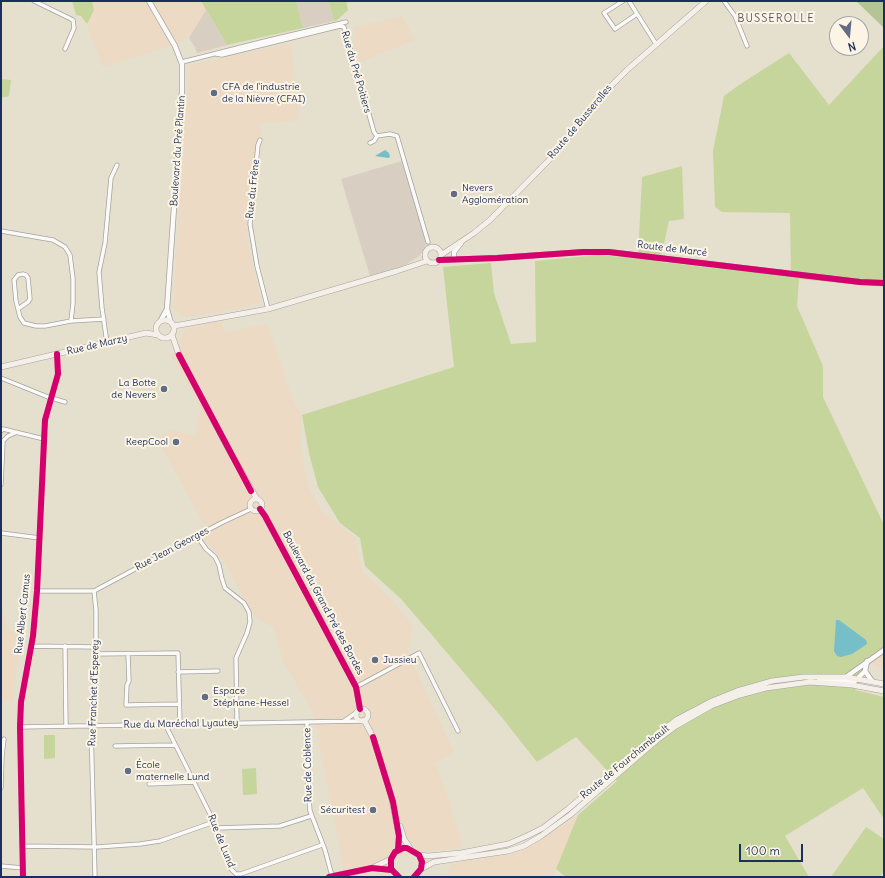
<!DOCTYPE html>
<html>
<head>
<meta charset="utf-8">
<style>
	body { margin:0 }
	#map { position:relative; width:885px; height:878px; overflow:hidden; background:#e5dfce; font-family:Delius,sans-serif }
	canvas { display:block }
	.frame { position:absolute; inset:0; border:2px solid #1b2f5e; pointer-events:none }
	.north { position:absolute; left:829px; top:16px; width:40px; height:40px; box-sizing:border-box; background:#fcf5e5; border:1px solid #a2a6af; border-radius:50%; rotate:164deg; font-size:11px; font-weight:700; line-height:16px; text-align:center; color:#1b2f5e }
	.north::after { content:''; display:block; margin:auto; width:14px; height:18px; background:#626d85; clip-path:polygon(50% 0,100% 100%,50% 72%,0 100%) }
	.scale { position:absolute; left:739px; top:844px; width:64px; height:18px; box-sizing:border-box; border:2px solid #1b2f5e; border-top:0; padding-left:5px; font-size:12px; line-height:14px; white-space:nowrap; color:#1b2f5e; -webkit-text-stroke:3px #fcf5e5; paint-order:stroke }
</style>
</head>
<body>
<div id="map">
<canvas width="885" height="878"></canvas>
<div class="frame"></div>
<div class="north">N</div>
<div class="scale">100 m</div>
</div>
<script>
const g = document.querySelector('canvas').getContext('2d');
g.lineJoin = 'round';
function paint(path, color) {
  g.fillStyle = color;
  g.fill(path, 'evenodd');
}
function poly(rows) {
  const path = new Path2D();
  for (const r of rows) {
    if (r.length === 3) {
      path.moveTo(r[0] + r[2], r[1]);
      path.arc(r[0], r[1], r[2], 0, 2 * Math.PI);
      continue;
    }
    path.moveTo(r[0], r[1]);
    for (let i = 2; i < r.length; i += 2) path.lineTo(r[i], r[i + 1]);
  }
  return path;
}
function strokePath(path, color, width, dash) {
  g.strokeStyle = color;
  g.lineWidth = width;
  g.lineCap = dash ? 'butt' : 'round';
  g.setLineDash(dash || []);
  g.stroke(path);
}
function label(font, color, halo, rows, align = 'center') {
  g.font = font + ' Delius,sans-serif';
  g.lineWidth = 4;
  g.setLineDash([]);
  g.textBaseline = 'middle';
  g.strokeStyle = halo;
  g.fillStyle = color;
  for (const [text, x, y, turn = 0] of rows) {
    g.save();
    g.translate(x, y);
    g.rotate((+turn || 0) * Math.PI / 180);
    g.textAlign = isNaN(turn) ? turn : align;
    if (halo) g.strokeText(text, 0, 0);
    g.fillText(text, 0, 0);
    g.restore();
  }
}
paint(poly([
	[92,1,201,1,206,10,189,38,165,48,103,67,87,24,94,10],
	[402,16,415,40,360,62,358,50,355,51,353,41,355,27],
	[291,43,299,120,260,124,261,134,255,151,252,189,246,233,261,303,222,312,185,317,173,306,189,65],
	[221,321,224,333,266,324,269,329,292,398,302,415,301,450,308,486,320,509,355,539,363,572,392,600,413,626,408,653,454,752,435,763,446,792,463,848,426,851,386,860,347,876,384,873,390,877,344,877,345,876,313,712,285,665,273,627,254,616,226,565,204,538,205,526,157,439,172,430,195,436,201,408,172,356,186,329],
	[1,601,8,631,25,633,26,634,24,643,21,645,15,678,14,696,15,700,1,701],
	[883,654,884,654,884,670,871,663],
	[578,815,553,877,446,877,451,864,516,851,546,836]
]), '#ecdac4');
paint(poly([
	[296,1,329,1,334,21,303,28],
	[206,10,227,45,197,53,195,47,189,38],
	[402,161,426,242,425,248,419,256,402,267,370,276,341,179]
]), '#d8cec2');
paint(poly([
	[72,1,92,1,94,10,87,24,81,16,76,15],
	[201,1,296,1,303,28,227,45],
	[329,1,346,1,348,10,337,20,334,21],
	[884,46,884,287,799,279,797,306,823,366,823,397,884,525,884,654,871,663,855,690,884,697,884,819,863,788,785,836,809,877,566,877,556,869,578,815,617,781,576,737,537,762,504,720,426,628,401,599,365,566,360,538,340,523,318,487,309,453,302,415,454,367,443,267,491,263,494,293,511,344,536,342,535,261,598,255,638,258,642,177,682,166,684,219,669,221,660,262,791,276,790,213,722,212,715,207,713,151,724,96,739,85,789,53,829,105],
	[1,79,11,80,9,96,1,98],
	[44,735,55,735,55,758,44,759],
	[256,768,257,794,243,795,242,769],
	[866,827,884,839,884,871,880,877,831,877]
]), '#c6d59c');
paint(poly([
	[856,1,884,1,884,28]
]), '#b3c595');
paint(poly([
	[385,150,389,153,390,157,388,158,375,156],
	[836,620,839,620,866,640,867,644,852,654,841,657,837,656,834,651]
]), '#76bec8');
const minor = poly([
	[34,1,73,20,74,28,65,49],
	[623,1,604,13,615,29,637,14],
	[629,1,656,44],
	[724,1,735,16,747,46],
	[216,54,222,55,340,26,344,27,374,132,377,136,390,134,397,136,428,242],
	[182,62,269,40,346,22],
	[260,140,258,145,250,224,257,266,268,309],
	[370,143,374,141,377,136],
	[1,231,53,240,65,247,70,255,73,279,73,303,71,321],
	[18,309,28,302,30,299,28,278,26,275,23,274,18,275,14,280,16,301,20,317,24,323,36,326,45,326,71,321,104,319],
	[107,343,102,308,99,272,105,243,111,178,117,165],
	[1,378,48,397,65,402],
	[1,431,3,429,44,439],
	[1,485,3,441,8,436,15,433],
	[1,533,40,538],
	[197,536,206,549,215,557,219,565,222,579,225,588,244,603,249,612,250,622,247,633,236,658,237,723],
	[37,591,94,591],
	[94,591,96,610,96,641,91,726,95,877],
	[94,591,221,523,251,509],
	[31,646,96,647],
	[65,646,66,726],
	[95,654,178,653,180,724],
	[128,654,129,681,127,685,126,705,179,704],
	[178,672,218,671],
	[356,687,419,653,458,731],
	[344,721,357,712],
	[307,722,308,786,310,811,325,850,332,876],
	[165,724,214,822,231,869,236,874,241,874,322,845],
	[20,727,362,721],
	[115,746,175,745],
	[1,755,2,756,1,788],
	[2,756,4,739],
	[149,784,194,782],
	[216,828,280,826,311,816],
	[22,846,97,847,140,844,160,841,214,822],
	[1,866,23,868],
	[23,877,20,727,21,702,33,636,37,591,45,420,58,374,57,354]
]);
const tertiary = poly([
	[149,1,175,46,182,64,182,91,167,309,170,320],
	[454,259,454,252,461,243],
	[439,260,497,258,583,252,609,252,860,282,884,283],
	[161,320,167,309],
	[865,671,872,681],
	[846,677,884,650],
	[819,681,832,680,854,682,865,671,867,661]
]);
const secondary = poly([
	[433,255,8],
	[441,255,474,233,490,220,553,156,608,89,627,70,706,1],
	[165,329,9],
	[174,326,268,309,397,271,427,261],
	[172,335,179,355,229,450,257,499],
	[1,367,146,333,158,335],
	[256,505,6],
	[260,509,265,516,356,687,360,709],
	[362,715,6],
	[364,720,373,737,391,795,399,836,398,850],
	[400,826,404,839,410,848],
	[419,855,428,856,461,853,508,844,527,836,543,828,568,809,636,751,676,720,712,701,737,691,772,681,804,677,846,677,884,684],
	[373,868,392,870],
	[421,869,434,862,508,851,524,846,541,836,570,815,657,740,676,726,711,706,740,695,766,688,810,682,852,685,884,691],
	[329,877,372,868,391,859],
	[399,877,391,869,391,859,395,852,403,848,407,848,419,855,422,862,421,869,414,877]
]);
strokePath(minor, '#a4a39f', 5);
strokePath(tertiary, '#a4a39f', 6);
strokePath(secondary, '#a4a39f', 6);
strokePath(minor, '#fbfaf8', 3.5);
strokePath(tertiary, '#fbfaf8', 4.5);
strokePath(secondary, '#f4f0e9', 5);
strokePath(poly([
	[439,260,497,258,583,252,609,252,860,282,884,283],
	[179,355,251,491],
	[260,509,265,516,356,687,360,709],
	[373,737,393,802,399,836,398,850],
	[23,877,20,727,21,702,33,636,37,591,45,420,58,374,57,354],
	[329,877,372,868,392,870],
	[399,877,391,869,391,859,395,852,403,848,407,848,419,855,422,862,421,869,414,877]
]), '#d6006c', 6);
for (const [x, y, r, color] of [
	[214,93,4,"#626d85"],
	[454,194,4,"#626d85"],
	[164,389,4,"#626d85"],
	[176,442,4,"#626d85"],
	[375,660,4,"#626d85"],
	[205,697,4,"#626d85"],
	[128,771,4,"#626d85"],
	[373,810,4,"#626d85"]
]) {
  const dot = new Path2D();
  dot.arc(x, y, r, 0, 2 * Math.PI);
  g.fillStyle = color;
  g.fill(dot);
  strokePath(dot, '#fcf5e5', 1.5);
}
label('10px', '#1b2f5e', '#fcf5e5', [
	["Rue du Pré Poitiers",356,72,74],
	["Route de Busserolles",580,122,-50],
	["Boulevard du Pré Plantin",178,151,-86],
	["Rue du Frêne",253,189,-84],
	["Route de Marcé",672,249,7],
	["Rue de Marzy",97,345,-13],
	["Rue Jean Georges",172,549,-28],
	["Boulevard du Grand Pré des Bordes",323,603,62],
	["Rue Albert Camus",23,614,-84],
	["Rue Franchet d'Esperey",94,693,-88],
	["Rue du Maréchal Lyautey",181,724,-1],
	["Route de Fourchambault",625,762,-39],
	["Rue de Coblence",308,765,-91],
	["Rue de Lund",221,841,68]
]);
label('10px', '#1b2f5e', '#fcf5e5', [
	["CFA de l'industrie",222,87],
	["de la Nièvre (CFAI)",222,99],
	["Nevers",462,188],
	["Agglomération",462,200],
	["La Botte",156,383,"right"],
	["de Nevers",156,395,"right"],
	["KeepCool",168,442,"right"],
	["Jussieu",383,660],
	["Espace",213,691],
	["Stéphane-Hessel",213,703],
	["École",136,765],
	["maternelle Lund",136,777],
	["Sécuritest",365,810,"right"]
], 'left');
g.letterSpacing = '1px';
label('11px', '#615667', '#fcf5e5', [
	["BUSSEROLLE",776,19]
]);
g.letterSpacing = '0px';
</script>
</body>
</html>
